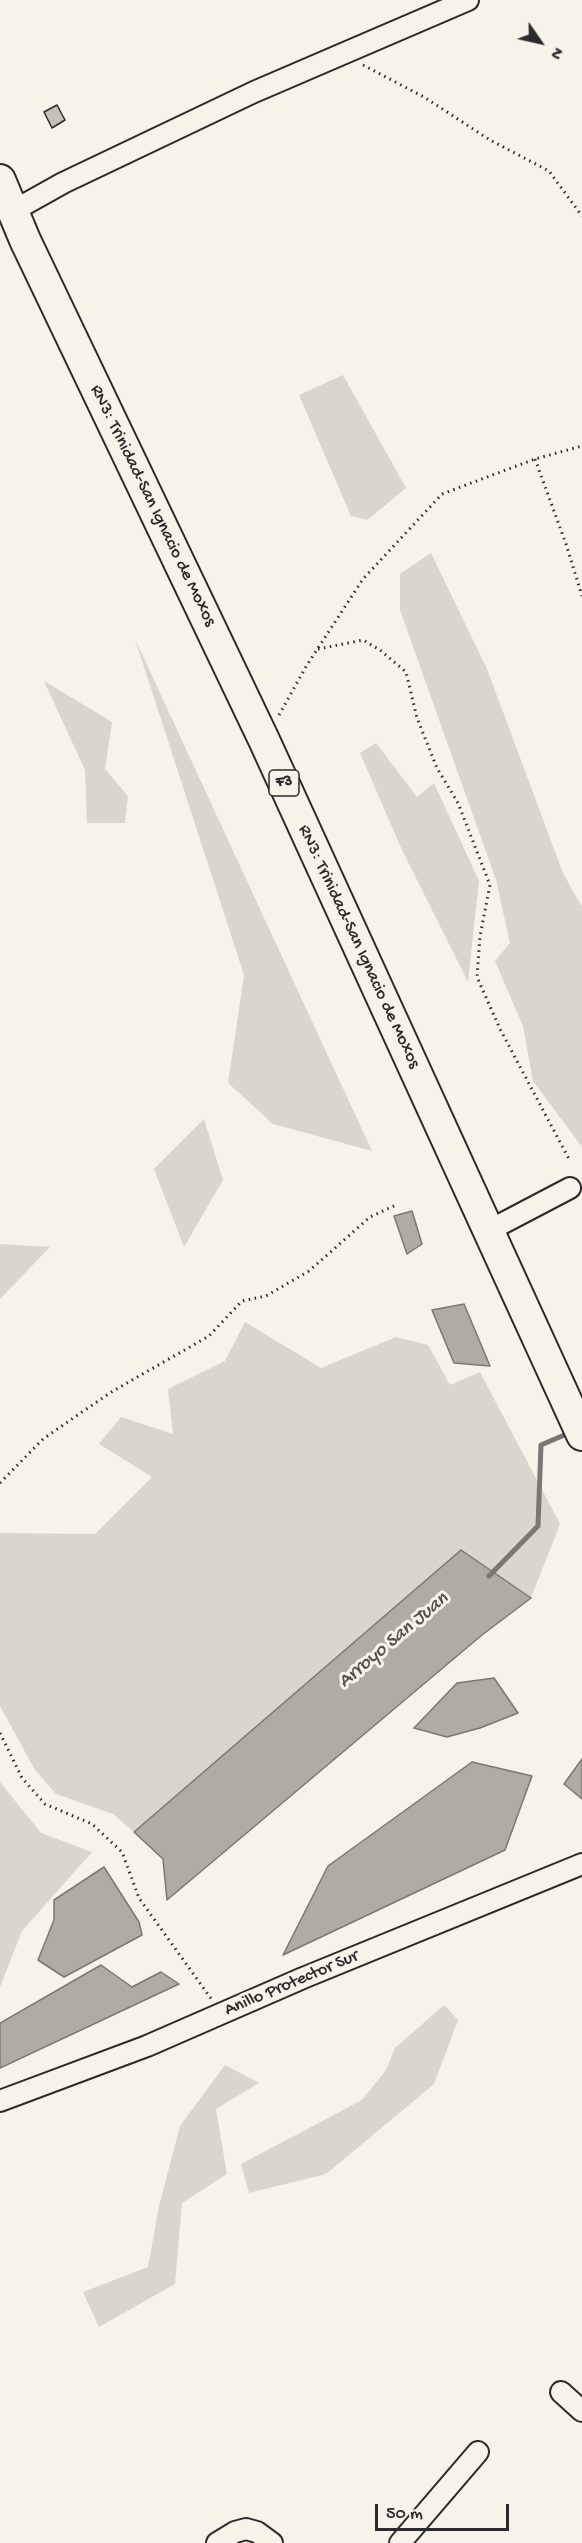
<!DOCTYPE html>
<html>
<head>
<meta charset="utf-8">
<style>
	body { margin:0 }
	#map { position:relative; width:582px; height:2543px; overflow:hidden; background:#f7f3e8; font-family:"Gochi Hand",sans-serif }
	canvas { display:block }
	.north { position:absolute; left:510px; top:12px; width:60px; height:60px; -webkit-text-stroke:4px #f7f3e8; paint-order:stroke; rotate:124deg; font-size:16px; font-weight:700; line-height:24px; text-align:center; color:#2b2b2b }
	.north::after { content:''; display:block; margin:auto; width:21px; height:27px; background:#2b2b2b; clip-path:polygon(50% 0,100% 100%,50% 72%,0 100%) }
	.scale { position:absolute; left:375px; top:2504px; width:134px; height:27px; box-sizing:border-box; border:3px solid #2b2b2b; border-top:0; padding-left:8px; font-size:18px; line-height:21px; white-space:nowrap; color:#2b2b2b; -webkit-text-stroke:4px #f7f3e8; paint-order:stroke }
</style>
</head>
<body>
<div id="map">
<canvas width="582" height="2543"></canvas>
<div class="north">N</div>
<div class="scale">50 m</div>
</div>
<script>
const g = document.querySelector('canvas').getContext('2d');
g.lineJoin = 'round';
function paint(path, color) {
  g.fillStyle = color;
  g.fill(path, 'evenodd');
}
function poly(rows) {
  const path = new Path2D();
  for (const r of rows) {
    path.moveTo(r[0], r[1]);
    for (let i = 2; i < r.length; i += 2) path.lineTo(r[i], r[i + 1]);
  }
  return path;
}
function strokePath(path, color, width, dash) {
  g.strokeStyle = color;
  g.lineWidth = width;
  g.lineCap = dash ? 'butt' : 'round';
  g.setLineDash(dash || []);
  g.stroke(path);
}
function label(font, color, halo, rows, align = 'center') {
  g.font = font + ' "Gochi Hand",sans-serif';
  g.lineWidth = 6;
  g.setLineDash([]);
  g.textBaseline = 'middle';
  g.strokeStyle = halo;
  g.fillStyle = color;
  for (const [text, x, y, turn = 0] of rows) {
    g.save();
    g.translate(x, y);
    g.rotate((+turn || 0) * Math.PI / 180);
    g.textAlign = isNaN(turn) ? turn : align;
    if (halo) g.strokeText(text, 0, 0);
    g.fillText(text, 0, 0);
    g.restore();
  }
}
paint(poly([
	[343,375,406,488,367,520,351,516,299,395],
	[431,553,487,669,563,873,582,907,582,1147,533,1081,523,1026,495,961,510,943,496,880,400,610,400,574],
	[135,639,372,1151,273,1124,228,1083,244,975],
	[44,681,112,722,105,769,128,796,125,823,87,823,85,770],
	[376,743,417,797,434,783,479,881,468,982,402,850,360,753],
	[204,1119,223,1180,184,1247,154,1169],
	[0,1244,50,1247,0,1299],
	[245,1322,321,1368,396,1337,428,1345,450,1385,480,1372,560,1524,531,1598,461,1551,134,1832,113,1814,56,1794,35,1770,0,1706,0,1533,95,1534,152,1477,99,1444,121,1417,173,1434,168,1389,225,1361],
	[0,1782,41,1833,92,1852,22,1931,0,1987],
	[444,2005,458,2020,434,2084,326,2174,249,2193,241,2164,362,2100,386,2070,395,2048],
	[225,2065,259,2083,216,2109,227,2174,182,2203,175,2284,99,2327,83,2292,148,2267,159,2206,180,2126]
]), '#dad6cc');
const water = poly([
	[412,1211,422,1244,407,1254,394,1216,412,1211],
	[464,1304,490,1366,454,1363,432,1310,464,1304],
	[461,1550,531,1598,482,1635,167,1900,163,1859,134,1832,461,1550],
	[494,1678,518,1713,480,1728,447,1737,414,1728,457,1683,494,1678],
	[582,1759,582,1799,564,1784,582,1759],
	[472,1762,532,1776,505,1850,283,1955,328,1866,472,1762],
	[104,1867,139,1922,142,1935,64,1977,38,1960,54,1920,54,1900,104,1867],
	[101,1965,132,1987,161,1972,179,1984,0,2068,0,2023,101,1965]
]);
paint(water, '#afaca4');
strokePath(water, '#7a7874', 1.5);
strokePath(poly([
	[489,1576,538,1526,541,1445,569,1433]
]), '#7a7874', 5);
const building = poly([
	[57,105,65,120,52,128,44,112,57,105]
]);
paint(building, '#c4c1b9');
strokePath(building, '#2b2b2b', 1.5);
const minor = poly([
	[13,211,63,183,254,92,468,0],
	[488,1231,570,1188],
	[0,2101,147,2046,303,1978,582,1864],
	[561,2392,582,2411],
	[217,2543,235,2532,246,2529,257,2532,272,2543],
	[400,2543,478,2452]
]);
const highway = poly([
	[0,180,25,240,264,740,582,1435]
]);
strokePath(minor, '#2b2b2b', 24);
strokePath(highway, '#2b2b2b', 34);
strokePath(poly([
	[363,65,424,97,490,140,549,171,582,216],
	[535,459,566,544,582,596],
	[318,649,363,640,380,650,406,672,417,718,437,768,458,803,490,885,480,936,477,977,500,1029,569,1159],
	[279,715,307,665,363,579,442,494,535,459,582,446],
	[0,1483,43,1439,82,1412,113,1391,209,1336,242,1301,266,1296,309,1271,370,1217,398,1204],
	[0,1733,22,1778,45,1804,92,1824,122,1852,139,1898,212,2000]
]), '#2b2b2b', 3, [1.5, 4.5]);
strokePath(minor, '#f7f3e8', 20);
strokePath(highway, '#f7f3e8', 30);
for (const [x, y, w] of [
	[284,783,30]
]) {
  const box = new Path2D();
  box.roundRect(x - w / 2, y - 13, w, 26, 4.5);
  g.fillStyle = '#f7f3e8';
  g.fill(box);
  strokePath(box, '#2b2b2b', 1.5);
}
label('bold 16px', '#2b2b2b', null, [
	["F3",284,783]
]);
label('18px', '#2b2b2b', '#f7f3e8', [
	["RN3: Trinidad-San Ignacio de Moxos",152,506,64],
	["RN3: Trinidad-San Ignacio de Moxos",358,947,65],
	["Anillo Protector Sur",292,1984,-23]
]);
label('italic 20px', '#53524f', '#f7f3e8', [
	["Arroyo San Juan",394,1641,-40]
]);
</script>
</body>
</html>
